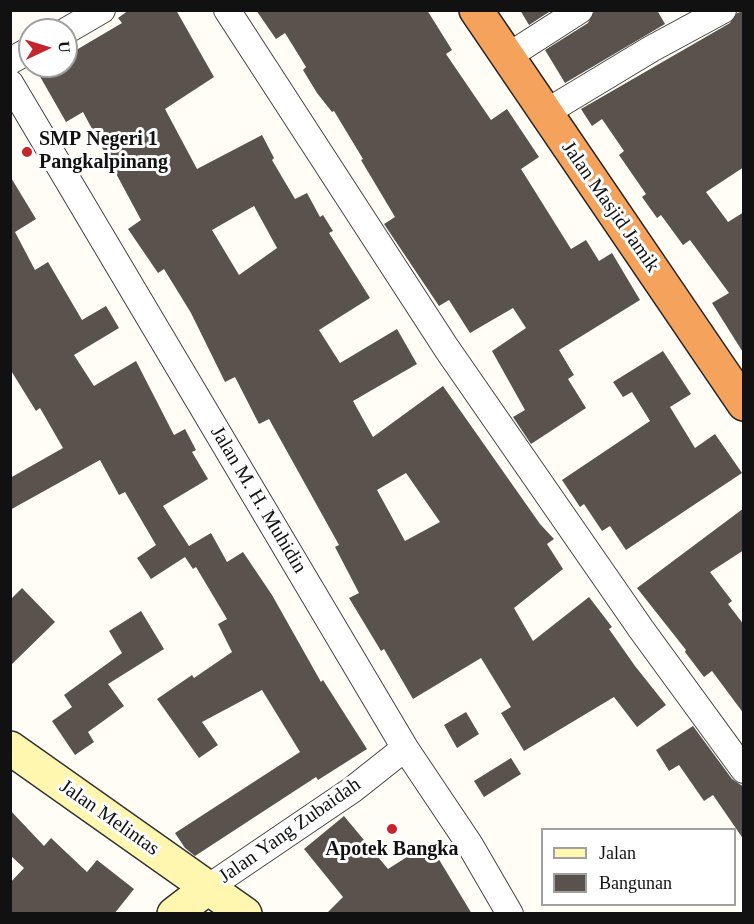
<!DOCTYPE html>
<html>
<head>
<meta charset="utf-8">
<style>
	body { margin:0 }
	#map { position:relative; width:754px; height:924px; overflow:hidden; background:#fffdf5; font-family:Georgia,serif }
	canvas { display:block }
	.frame { position:absolute; inset:0; border:12px solid #111; pointer-events:none }
	.legend { position:absolute; left:541px; top:828px; width:195px; height:78px; box-sizing:border-box; background:#fff; border:2px solid #a0a0a0; margin:0; padding:8px 10px; list-style:none; font-size:18px; color:#111 }
	.legend li { display:flex; align-items:center; gap:12px; height:30px }
	.legend b { width:30px; border:2px solid #a0a0a0 }
	.north { position:absolute; left:18px; top:18px; width:60px; height:60px; box-sizing:border-box; background:#fff; border:2px solid #a0a0a0; border-radius:50%; rotate:86deg; font-size:16px; font-weight:700; line-height:24px; text-align:center; color:#111 }
	.north::after { content:''; display:block; margin:auto; width:21px; height:27px; background:#c4262e; clip-path:polygon(50% 0,100% 100%,50% 72%,0 100%) }
</style>
</head>
<body>
<div id="map">
<canvas width="754" height="924"></canvas>
<div class="frame"></div>
<ul class="legend">
<li><b style="height:8px;background:#fff6b0"></b>Jalan</li>
<li><b style="height:16px;background:#5a524d"></b>Bangunan</li>
</ul>
<div class="north">U</div>
</div>
<script>
const g = document.querySelector('canvas').getContext('2d');
g.lineJoin = 'round';
function paint(path, color) {
  g.fillStyle = color;
  g.fill(path, 'evenodd');
}
function poly(rows) {
  const path = new Path2D();
  for (const r of rows) {
    path.moveTo(r[0], r[1]);
    for (let i = 2; i < r.length; i += 2) path.lineTo(r[i], r[i + 1]);
  }
  return path;
}
function strokePath(path, color, width, dash) {
  g.strokeStyle = color;
  g.lineWidth = width;
  g.lineCap = dash ? 'butt' : 'round';
  g.setLineDash(dash || []);
  g.stroke(path);
}
function label(font, color, halo, rows, align = 'center') {
  g.font = font + ' Georgia,serif';
  g.lineWidth = 6;
  g.setLineDash([]);
  g.textBaseline = 'middle';
  g.strokeStyle = halo;
  g.fillStyle = color;
  for (const [text, x, y, turn = 0] of rows) {
    g.save();
    g.translate(x, y);
    g.rotate((+turn || 0) * Math.PI / 180);
    g.textAlign = isNaN(turn) ? turn : align;
    if (halo) g.strokeText(text, 0, 0);
    g.fillText(text, 0, 0);
    g.restore();
  }
}
paint(poly([
	[129,10,176,10,214,77,165,109,197,169,262,135,274,158,272,160,295,199,307,193,320,217,323,215,333,231,329,233,370,298,319,330,340,363,397,329,417,364,353,401,373,437,443,386,540,524,554,539,547,544,563,569,514,608,533,641,589,597,612,627,609,629,635,666,666,705,637,727,614,697,524,751,501,713,511,707,481,658,413,699,384,649,381,651,349,598,359,593,335,547,339,545,269,419,259,424,235,377,225,382,191,313,164,269,158,273,128,229,141,220,83,112,66,122,38,73,50,66,66,66,66,56,122,23,118,18],
	[254,206,277,248,239,275,212,230],
	[406,473,440,522,405,541,377,490],
	[256,10,427,10,452,50,446,54,491,120,507,109,539,157,521,169,571,249,586,240,599,261,612,253,640,300,559,350,574,375,568,379,586,408,531,444,513,417,525,410,492,351,526,328,513,308,470,333,449,300,439,306,384,224,395,217,361,160,363,159,334,111,332,112,317,93,303,70,306,67,285,33,276,39],
	[520,10,552,10,529,25],
	[595,10,657,10,665,24,565,83,545,50,588,23],
	[744,11,744,167,706,192,728,222,744,212,744,354,712,303,729,293,690,240,683,245,661,215,657,218,642,197,646,194,619,155,624,151,602,119,592,126,581,109,730,23,737,13],
	[10,176,36,219,15,232,35,270,48,262,82,320,106,306,119,328,74,355,94,386,136,361,174,435,185,429,196,450,192,452,208,479,163,506,189,546,211,533,227,562,243,552,272,595,321,682,323,680,367,749,318,780,316,777,195,856,185,848,175,833,300,752,262,690,202,722,218,745,199,758,157,699,192,675,194,678,232,652,218,624,227,619,196,567,193,569,185,557,151,579,137,558,156,545,125,492,119,495,100,460,10,510,10,478,63,448,40,408,36,411,10,369],
	[663,351,691,394,670,407,695,448,715,434,742,473,626,550,610,526,602,531,584,504,580,507,562,480,650,421,632,392,623,397,613,382],
	[744,508,744,550,710,572,732,601,728,604,744,625,744,714,712,671,704,677,685,652,686,650,637,588],
	[22,588,55,622,10,666,10,600],
	[141,611,164,649,108,684,124,706,88,732,94,742,75,755,52,721,72,707,64,695,122,653,109,631],
	[466,712,479,734,457,748,444,725],
	[693,726,732,779,744,787,744,840,713,795,704,801,679,765,669,771,656,750],
	[511,758,521,774,484,797,474,781],
	[10,810,44,846,51,838,87,872,97,860,134,889,114,914,10,914,10,883,24,868,10,855],
	[344,816,388,869,429,843,472,914,326,914,343,897,304,849]
]), '#5a524d');
const street = poly([
	[227,10,447,349,641,629,744,770],
	[66,31,102,10],
	[507,57,580,10],
	[10,61,30,50],
	[10,83,405,748,470,845,510,914],
	[545,113,651,49,723,10],
	[209,887,352,790,405,748]
]);
const secondary = poly([
	[10,748,245,914],
	[174,914,209,887]
]);
const highway = poly([
	[476,10,744,404]
]);
strokePath(street, '#444', 28);
strokePath(secondary, '#333', 36);
strokePath(highway, '#222', 36);
strokePath(street, '#fff', 26);
strokePath(secondary, '#fff6b0', 33);
strokePath(highway, '#f5a25d', 33);
for (const [x, y, r, color] of [
	[27,152,6,"#c4262e"],
	[392,829,6,"#c4262e"]
]) {
  const dot = new Path2D();
  dot.arc(x, y, r, 0, 2 * Math.PI);
  g.fillStyle = color;
  g.fill(dot);
  strokePath(dot, '#fff', 2);
}
label('bold 20px', '#111', '#fff', [
	["SMP Negeri 1",39,140],
	["Pangkalpinang",39,163],
	["Apotek Bangka",392,850,"center"]
], 'left');
label('20px', '#111', '#fff', [
	["Jalan Masjid Jamik",610,207,55],
	["Jalan M. H. Muhidin",258,500,59],
	["Jalan Melintas",109,818,35],
	["Jalan Yang Zubaidah",290,831,-35]
]);
</script>
</body>
</html>
